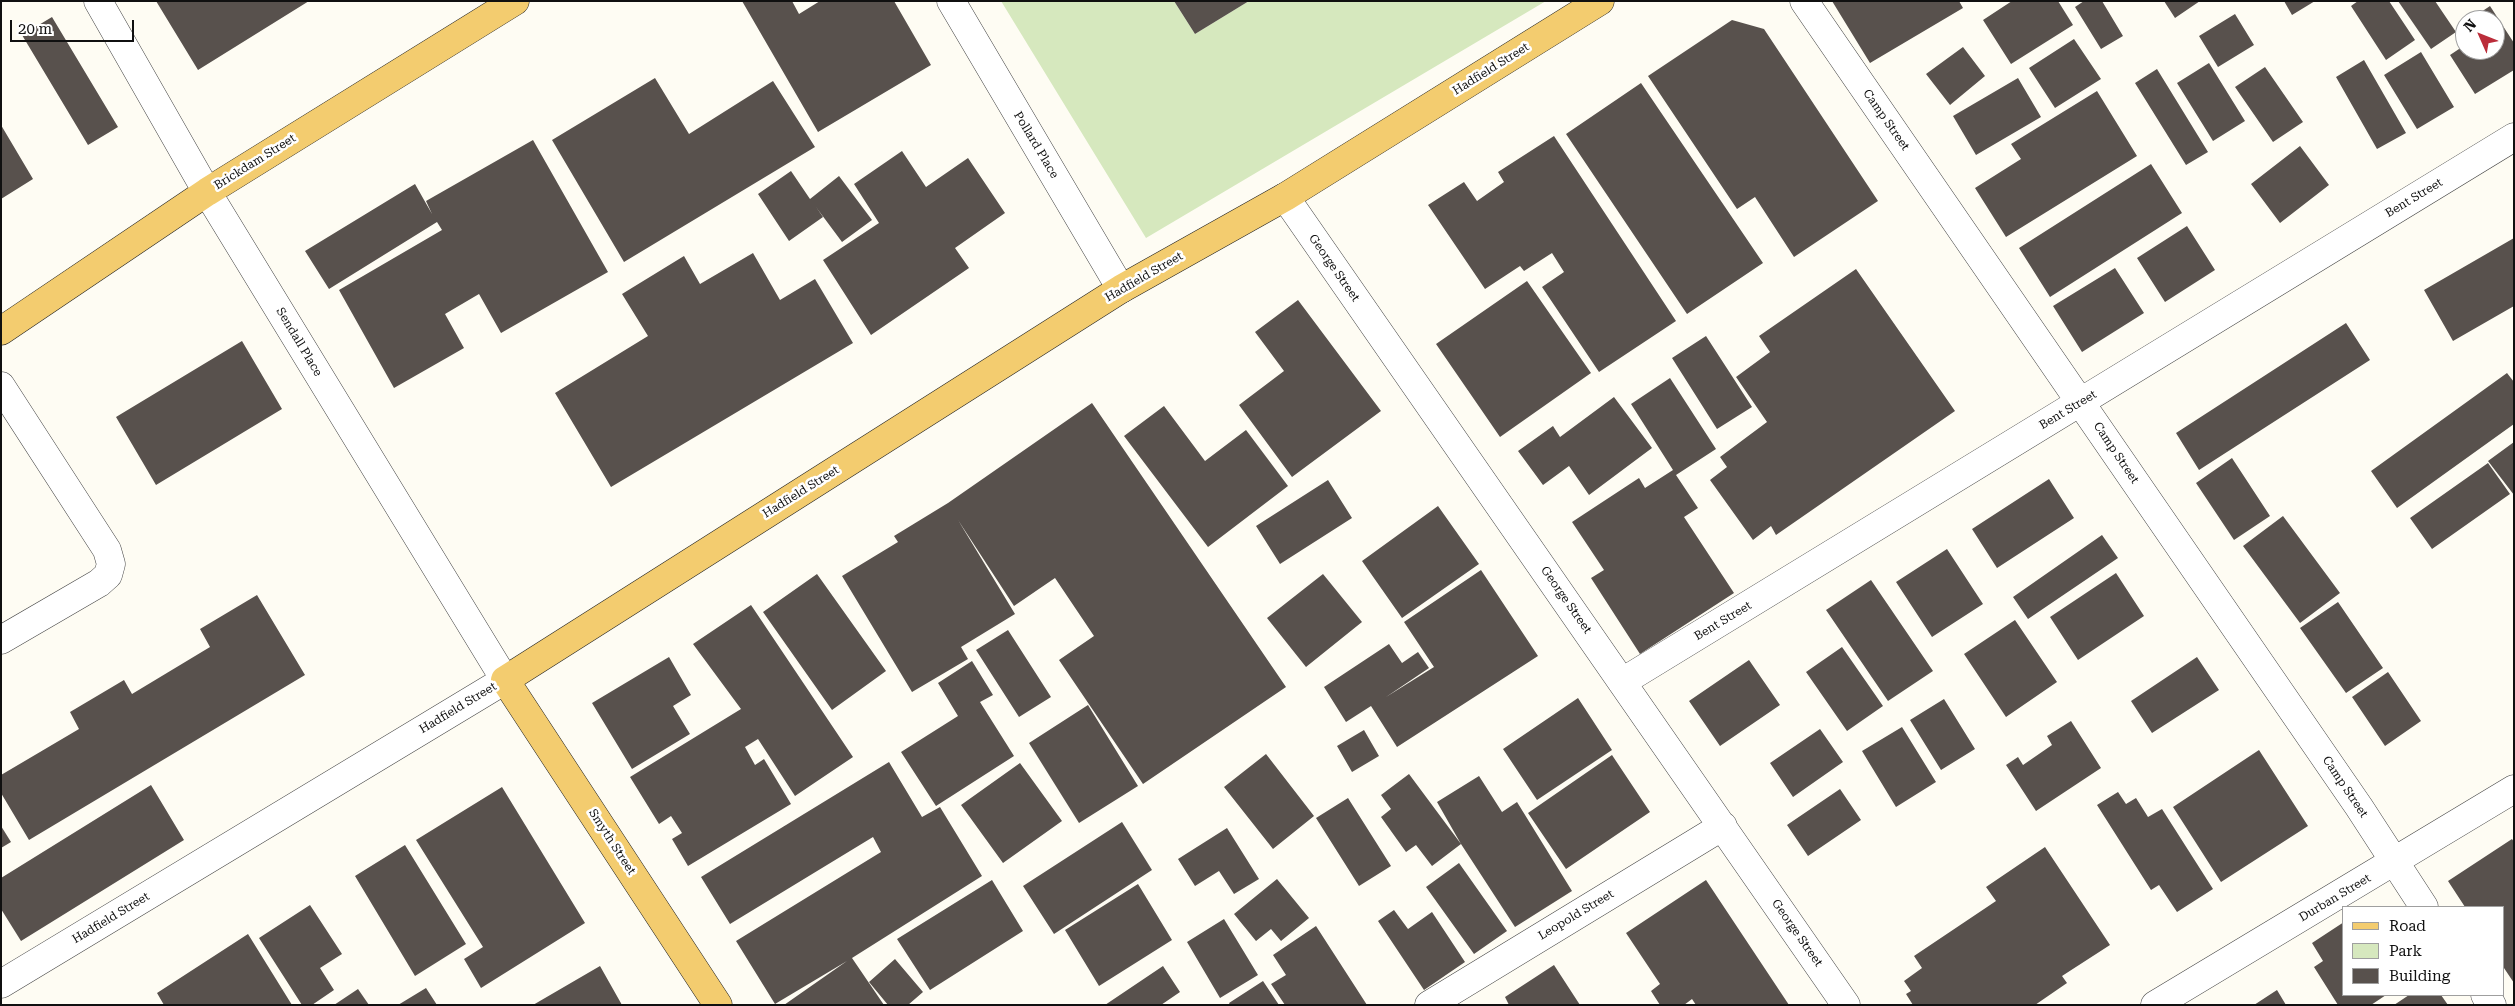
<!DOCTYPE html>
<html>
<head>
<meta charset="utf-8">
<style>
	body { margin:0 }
	#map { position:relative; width:2515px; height:1006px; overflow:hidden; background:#fefcf3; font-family:"Roboto Serif",serif }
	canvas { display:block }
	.frame { position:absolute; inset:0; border:2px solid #101010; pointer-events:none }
	.legend { position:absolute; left:2342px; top:906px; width:162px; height:90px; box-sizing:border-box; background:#fff; border:1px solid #9f9f9f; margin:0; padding:6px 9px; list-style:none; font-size:15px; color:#101010 }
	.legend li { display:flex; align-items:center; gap:10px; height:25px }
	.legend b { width:25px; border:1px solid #9f9f9f }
	.north { position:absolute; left:2455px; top:10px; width:50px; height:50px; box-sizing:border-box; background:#fff; border:1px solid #9f9f9f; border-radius:50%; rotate:314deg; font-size:14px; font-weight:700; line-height:20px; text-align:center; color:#101010 }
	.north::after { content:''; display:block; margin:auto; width:18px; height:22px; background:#bb2d3a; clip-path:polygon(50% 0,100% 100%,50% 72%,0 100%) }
	.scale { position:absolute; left:10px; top:20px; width:124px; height:22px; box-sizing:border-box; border:2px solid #101010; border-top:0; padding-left:6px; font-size:15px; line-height:18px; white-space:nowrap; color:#101010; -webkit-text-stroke:4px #fff; paint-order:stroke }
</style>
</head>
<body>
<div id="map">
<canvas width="2515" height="1006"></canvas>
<div class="frame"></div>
<ul class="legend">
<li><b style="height:6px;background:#f3cc6f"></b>Road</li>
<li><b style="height:14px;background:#d6e8be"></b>Park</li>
<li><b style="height:14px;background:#58514d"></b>Building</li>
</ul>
<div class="north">N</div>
<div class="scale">20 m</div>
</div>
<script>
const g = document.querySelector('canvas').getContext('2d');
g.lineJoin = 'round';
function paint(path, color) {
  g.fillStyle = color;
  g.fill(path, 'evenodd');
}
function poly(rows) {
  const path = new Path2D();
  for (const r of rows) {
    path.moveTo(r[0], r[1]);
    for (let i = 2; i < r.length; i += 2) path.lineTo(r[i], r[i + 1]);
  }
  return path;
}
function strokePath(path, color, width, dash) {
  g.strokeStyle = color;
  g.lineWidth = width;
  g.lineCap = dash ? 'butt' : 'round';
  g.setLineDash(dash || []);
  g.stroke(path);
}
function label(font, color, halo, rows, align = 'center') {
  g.font = font + ' "Roboto Serif",serif';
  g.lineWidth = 5;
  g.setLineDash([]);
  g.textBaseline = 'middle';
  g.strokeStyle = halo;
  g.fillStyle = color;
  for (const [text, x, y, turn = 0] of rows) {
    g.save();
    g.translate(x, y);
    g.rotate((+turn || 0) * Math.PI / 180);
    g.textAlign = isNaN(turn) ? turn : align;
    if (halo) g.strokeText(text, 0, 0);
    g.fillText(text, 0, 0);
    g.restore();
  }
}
paint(poly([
	[1001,1,1174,1,1195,34,1249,1,1546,1,1146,238]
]), '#d6e8be');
paint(poly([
	[156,1,309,1,198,70],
	[742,1,792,1,799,14,820,1,894,1,931,65,818,132],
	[1174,1,1249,1,1195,34],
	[1832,1,1959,1,1963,8,1870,63],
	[2012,1,2058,1,2073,25,2011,64,1983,20],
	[2084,1,2102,1,2123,36,2101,49,2075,7],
	[2164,1,2200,1,2175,18],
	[2284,1,2315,1,2292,15],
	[2358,1,2389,1,2415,40,2386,60,2351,6],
	[2398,1,2435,1,2456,32,2431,49],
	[2490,6,2514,43,2514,70,2475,94,2450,55,2465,45,2465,50,2495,50,2495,20,2469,20],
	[2235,14,2254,45,2218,67,2199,36],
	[52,17,118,127,88,145,22,35],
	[1732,20,1764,29,1878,201,1794,257,1755,197,1737,209,1648,76],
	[2074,39,2101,79,2055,108,2029,68],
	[1963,47,1985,76,1950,105,1926,74],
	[2421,52,2454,107,2417,129,2384,75],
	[2364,60,2406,133,2377,149,2336,77],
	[2209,63,2245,121,2213,141,2177,83],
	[2265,67,2303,122,2273,142,2235,87],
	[2157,69,2208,152,2186,165,2135,83],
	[655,78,689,134,773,81,815,147,624,262,552,140],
	[2018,78,2041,117,1976,155,1953,116],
	[1641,83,1763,263,1687,314,1566,134],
	[2097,91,2137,156,2006,237,1975,188,2021,159,2011,144],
	[1,125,33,179,1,199],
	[1554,136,1676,321,1599,372,1542,287,1564,272,1552,253,1524,271,1520,266,1485,289,1428,205,1464,182,1477,201,1504,182,1498,172],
	[533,140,608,272,501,333,479,294,445,314,464,348,394,388,339,290,442,230,437,222,329,289,305,251,415,184,432,214,426,201],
	[2300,146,2329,185,2280,223,2251,184],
	[902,151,926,187,968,158,1005,213,955,248,969,268,871,335,823,260,879,223,854,184],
	[2151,164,2182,213,2050,297,2019,248],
	[791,171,810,199,839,176,872,220,842,242,816,207,823,217,789,241,758,194],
	[2187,226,2215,270,2165,302,2137,258],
	[2514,238,2514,306,2453,341,2424,290],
	[753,253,780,300,815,279,853,343,611,487,555,393,648,336,622,294,684,256,700,284],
	[2115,268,2144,313,2082,352,2053,306],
	[1856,269,1955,411,1776,535,1771,526,1753,540,1710,480,1727,467,1720,457,1767,422,1736,377,1770,352,1759,336],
	[1527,281,1591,373,1500,437,1436,344],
	[1298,300,1381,411,1292,477,1239,405,1284,371,1255,332],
	[2346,323,2370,360,2199,470,2176,433],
	[1706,336,1752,407,1717,429,1672,358],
	[242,341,282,409,156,485,116,417],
	[2507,373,2514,382,2514,424,2397,508,2371,471],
	[1670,378,1716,449,1676,475,1698,508,1684,517,1734,593,1640,654,1591,578,1604,570,1572,522,1639,478,1645,488,1673,470,1631,404],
	[1614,397,1652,448,1589,495,1569,466,1543,485,1518,451,1553,426,1560,437],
	[1092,403,1286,687,1143,784,1059,660,1094,636,1055,578,1014,606,958,520,1015,614,961,647,968,659,912,692,842,576,898,542,894,536,948,503],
	[1164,406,1205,461,1246,430,1288,486,1208,547,1124,436],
	[2514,442,2514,495,2488,461],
	[2232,458,2270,516,2234,540,2196,483],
	[2488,463,2510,494,2432,549,2410,518],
	[2049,479,2074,518,1997,568,1972,529],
	[1328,480,1352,518,1280,564,1256,526],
	[1438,506,1479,564,1402,618,1362,561],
	[2283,516,2340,593,2300,623,2243,546],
	[2102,535,2118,558,2028,619,2013,597],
	[1947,549,1983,604,1932,637,1896,582],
	[1481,570,1538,656,1397,747,1371,706,1346,722,1324,687,1389,644,1402,663,1418,652,1429,668,1386,697,1434,667,1404,622],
	[2116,573,2144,616,2078,660,2050,617],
	[817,574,886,671,832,710,763,612],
	[1323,574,1362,622,1306,667,1267,618],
	[1871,580,1933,671,1888,701,1826,610],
	[257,595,305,675,29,840,1,793,1,775,79,729,70,712,124,680,132,694,210,647,200,629],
	[2338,602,2383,668,2346,693,2300,628],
	[751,605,853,757,795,796,758,739,745,747,755,765,764,759,791,804,688,866,672,839,682,833,671,816,659,824,630,777,741,709,693,644],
	[2015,620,2057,682,2006,717,1964,654],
	[1008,630,1051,697,1019,717,976,650],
	[1842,647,1883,706,1847,731,1806,672],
	[669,657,691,695,673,706,690,734,632,769,592,703],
	[2197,657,2219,690,2152,733,2131,701],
	[1749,660,1780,705,1720,746,1689,701],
	[972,661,993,695,980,702,1014,756,936,806,901,752,958,716,938,683],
	[2388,672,2421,721,2385,746,2352,697],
	[1578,698,1612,750,1537,800,1503,749],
	[1944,699,1975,749,1941,770,1910,720],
	[1088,705,1138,786,1079,823,1029,743],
	[2071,721,2101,768,2036,811,2006,765,2018,757,2023,765,2052,745,2047,736],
	[1902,727,1936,782,1896,807,1862,751],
	[1820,729,1843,762,1793,797,1770,763],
	[1364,730,1379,756,1352,772,1337,746],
	[2259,750,2308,826,2221,882,2173,807],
	[1266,754,1314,816,1273,849,1224,787],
	[1612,755,1650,812,1566,869,1528,813],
	[889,762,922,817,940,807,982,876,852,958,884,1005,784,1005,847,961,775,1004,736,941,881,852,873,837,730,924,701,877],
	[1020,763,1062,821,1003,863,961,805],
	[1409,774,1461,844,1437,802,1479,776,1502,812,1517,802,1572,891,1515,927,1461,844,1432,866,1416,845,1406,852,1381,817,1391,809,1381,795],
	[151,785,184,840,21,941,1,909,1,878],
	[502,787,585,923,481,988,464,959,483,947,416,840],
	[1840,789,1861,820,1808,856,1787,825],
	[2118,792,2126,804,2136,798,2148,817,2162,809,2213,889,2177,912,2159,885,2151,890,2097,805],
	[1348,798,1391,866,1359,886,1316,818],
	[1122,822,1152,870,1054,934,1023,886],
	[1,826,11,842,1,848],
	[1227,828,1259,879,1234,894,1219,871,1195,886,1178,859],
	[2512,839,2514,842,2514,983,2504,968,2504,907,2465,907,2448,881],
	[405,845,466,944,415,976,355,876],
	[2045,847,2110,945,2062,976,2067,983,2035,1005,1913,1005,1906,994,1911,991,1904,981,1922,968,1914,956,1996,901,1986,887],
	[1459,863,1507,931,1474,954,1426,887],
	[1277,879,1309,918,1281,941,1271,929,1256,941,1234,914],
	[992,880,1023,931,930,990,897,939],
	[1706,880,1789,1005,1696,1005,1692,999,1684,1005,1660,1005,1651,991,1660,984,1626,933],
	[1138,884,1172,940,1099,986,1065,930],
	[310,905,342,954,320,968,334,990,312,1005,302,1005,259,938],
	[1394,910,1408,929,1432,912,1465,962,1424,990,1378,921],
	[1224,919,1258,975,1220,998,1187,942],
	[2344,922,2344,995,2386,995,2371,1005,2338,1005,2314,967,2323,961,2312,943],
	[1316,926,1367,1005,1285,1005,1271,984,1286,975,1273,955],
	[248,934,292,1005,164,1005,157,993],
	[895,959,923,992,908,1005,888,1005,869,982],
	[1554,965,1580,1005,1509,1005,1505,997],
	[600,966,622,1005,533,1005],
	[1163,966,1180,992,1161,1005,1105,1005],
	[1263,981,1279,1005,1230,1005,1229,1003],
	[426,988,437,1005,398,1005],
	[358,989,369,1005,334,1005],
	[2277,990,2286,1005,2254,1005],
	[2409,995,2441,995,2448,1005,2394,1005]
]), '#58514d');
const minor = poly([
	[951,1,1121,289],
	[1804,1,2359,807,2424,907],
	[1285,197,1846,1005],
	[1,386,107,550,111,564,108,575,99,583,1,640],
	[1622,682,2514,137],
	[1,984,505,680,207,192,98,1],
	[2485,995,2492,1005],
	[1429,1005,1723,826],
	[2155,1005,2514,789]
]);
const major = poly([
	[1,331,207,192,515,1],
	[718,1005,505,680,1121,289,1285,197,1600,1]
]);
strokePath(minor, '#434343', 29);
strokePath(major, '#212121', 29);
strokePath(minor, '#fff', 28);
strokePath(major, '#f3cc6f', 28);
label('12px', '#101010', '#fff', [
	["Hadfield Street",1491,69,-32],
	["Camp Street",1886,120,55],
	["Pollard Place",1036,145,59],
	["Brickdam Street",255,162,-32],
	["Bent Street",2414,198,-31],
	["George Street",1334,268,55],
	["Hadfield Street",1144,277,-30],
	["Sendall Place",299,342,59],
	["Bent Street",2068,410,-31],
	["Camp Street",2116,453,56],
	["Hadfield Street",801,492,-32],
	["George Street",1566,600,55],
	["Bent Street",1723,621,-31],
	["Hadfield Street",458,708,-31],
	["Camp Street",2345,787,56],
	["Smyth Street",612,842,57],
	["Durban Street",2335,898,-31],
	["Leopold Street",1576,915,-31],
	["Hadfield Street",111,918,-31],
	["George Street",1797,933,55]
]);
</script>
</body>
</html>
